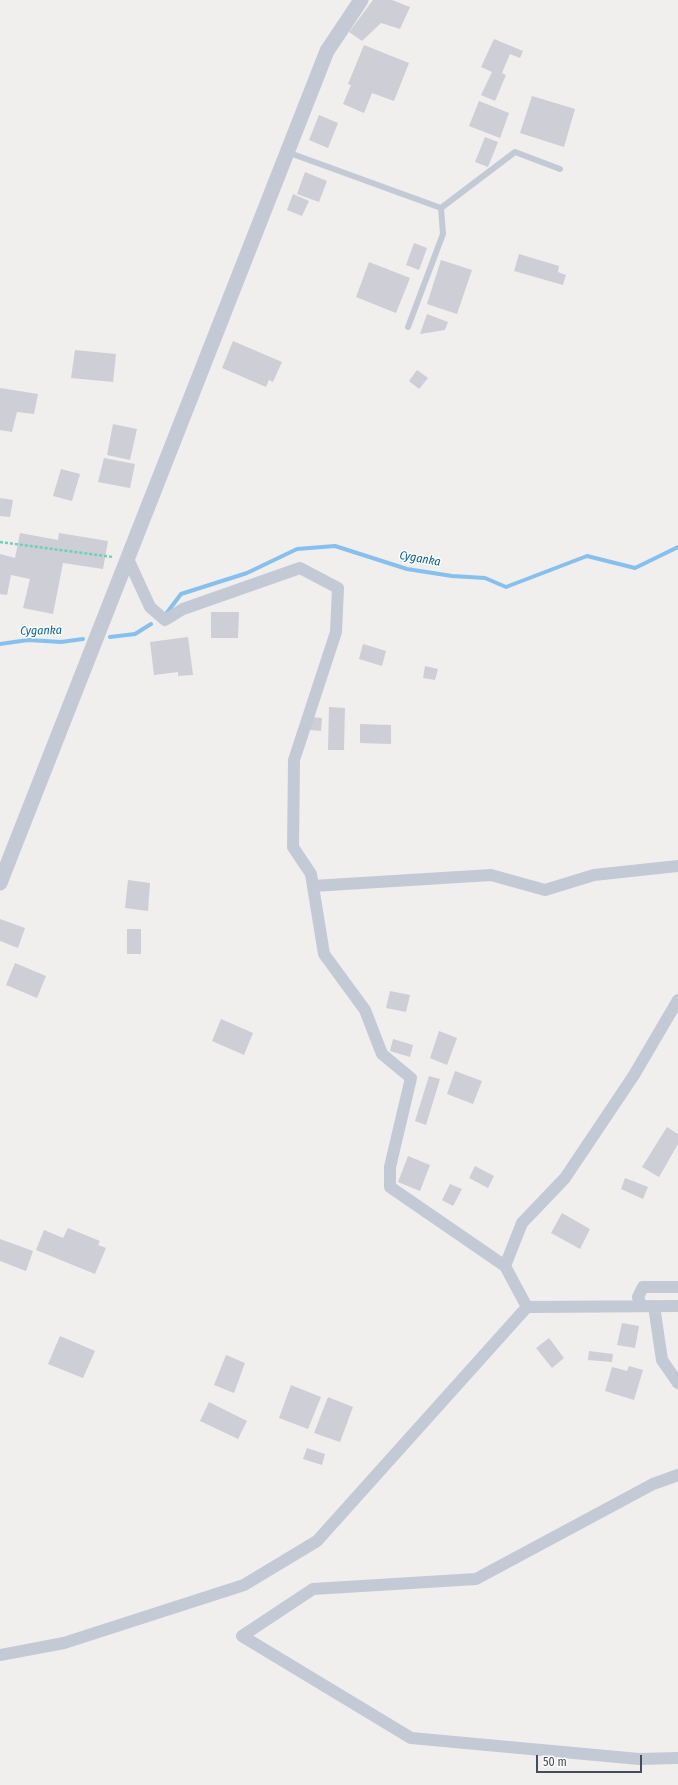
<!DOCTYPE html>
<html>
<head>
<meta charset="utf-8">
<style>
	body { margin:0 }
	#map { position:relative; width:678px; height:1785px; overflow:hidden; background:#f1eeee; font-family:"Fira Sans Condensed",sans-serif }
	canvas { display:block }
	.scale { position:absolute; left:536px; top:1755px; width:106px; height:18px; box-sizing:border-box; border:2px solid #454c5c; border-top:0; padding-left:5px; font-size:12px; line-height:14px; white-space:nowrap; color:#454c5c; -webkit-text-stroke:3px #fff; paint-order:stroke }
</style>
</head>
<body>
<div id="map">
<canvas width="678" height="1785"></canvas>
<div class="scale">50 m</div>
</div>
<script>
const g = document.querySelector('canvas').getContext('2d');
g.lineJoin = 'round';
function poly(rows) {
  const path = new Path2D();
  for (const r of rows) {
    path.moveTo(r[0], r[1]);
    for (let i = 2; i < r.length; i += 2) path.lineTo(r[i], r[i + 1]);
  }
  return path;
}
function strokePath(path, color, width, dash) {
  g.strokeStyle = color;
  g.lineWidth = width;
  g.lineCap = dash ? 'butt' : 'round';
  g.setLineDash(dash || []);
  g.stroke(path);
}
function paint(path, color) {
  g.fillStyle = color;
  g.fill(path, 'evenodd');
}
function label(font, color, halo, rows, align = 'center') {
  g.font = font + ' "Fira Sans Condensed",sans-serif';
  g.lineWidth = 3;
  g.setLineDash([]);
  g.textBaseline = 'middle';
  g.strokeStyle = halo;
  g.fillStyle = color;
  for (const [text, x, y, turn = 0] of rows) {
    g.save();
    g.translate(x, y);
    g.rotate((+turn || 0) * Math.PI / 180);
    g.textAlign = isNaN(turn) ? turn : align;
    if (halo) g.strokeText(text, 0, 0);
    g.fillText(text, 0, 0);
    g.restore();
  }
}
strokePath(poly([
	[166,614,181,594,247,573,297,549,335,546,407,569,452,576,485,578,506,587,587,556,635,568,678,547],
	[110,637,135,634,151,624],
	[0,644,28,640,61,642,83,639]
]), '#85c0ef', 4);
paint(poly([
	[373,0,392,0,410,7,400,29,381,23,362,41,349,32],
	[494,39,523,51,520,58,510,54,502,73,506,75,495,101,481,95,492,72,481,67],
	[364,45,409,63,394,101,372,93,364,113,343,104,351,85,348,84],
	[532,96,575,109,564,147,520,133],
	[479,101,509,113,500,138,469,126],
	[319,115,338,123,328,148,309,140],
	[485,137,498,142,488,167,475,162],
	[305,172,327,181,319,202,297,194],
	[293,194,309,201,302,216,287,210],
	[414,243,427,248,419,270,406,265],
	[519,254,559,266,558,272,566,275,563,285,514,271],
	[441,260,472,270,457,314,427,304],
	[369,262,410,278,396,313,356,297],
	[427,314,448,322,445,330,420,334],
	[233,341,282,362,273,382,269,380,266,387,222,368],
	[75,350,116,354,113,382,71,378],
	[417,370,428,378,419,389,409,381],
	[0,388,38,394,34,414,17,412,12,432,0,430],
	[113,424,137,429,130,460,107,455],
	[104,458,135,464,130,488,98,482],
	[61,469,80,474,72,501,53,496],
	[0,498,13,500,10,517,0,516],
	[20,533,58,540,59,533,108,541,103,569,63,563,53,614,23,608,30,579,11,575,7,595,0,594,0,554,15,558],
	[211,612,239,612,238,638,211,638],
	[188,637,193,675,178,676,178,672,154,675,150,642],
	[363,644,386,651,382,666,359,659],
	[425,666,438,669,435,680,423,678],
	[329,707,345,708,344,750,328,750],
	[311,717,322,718,321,731,310,730],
	[360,724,391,725,391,744,360,743],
	[128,880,150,883,148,911,125,908],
	[0,919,25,928,18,948,0,941],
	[127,929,141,929,141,954,127,954],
	[15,963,46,976,37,998,6,985],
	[390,991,410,995,406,1012,386,1008],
	[221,1019,253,1033,244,1055,212,1041],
	[439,1031,457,1038,447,1065,430,1058],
	[393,1039,413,1045,410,1057,390,1051],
	[455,1071,482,1081,473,1104,447,1094],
	[429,1076,440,1079,426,1125,415,1121],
	[667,1127,678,1134,678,1144,659,1177,642,1167],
	[408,1156,430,1165,420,1191,398,1182],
	[475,1166,494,1176,488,1188,469,1178],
	[625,1178,648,1187,643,1199,621,1189],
	[450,1184,462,1189,453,1206,442,1200],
	[562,1213,590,1229,580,1249,551,1233],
	[68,1228,100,1241,98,1245,106,1248,95,1274,36,1250,44,1230,63,1238],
	[0,1239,33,1251,26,1271,0,1261],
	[622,1323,639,1326,635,1348,617,1345],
	[60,1336,95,1351,83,1378,48,1364],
	[549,1338,564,1358,552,1368,536,1348],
	[589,1351,613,1354,612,1362,588,1360],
	[226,1355,245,1363,234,1393,214,1385],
	[629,1366,643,1370,634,1400,605,1391,612,1367,627,1371],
	[291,1385,321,1397,308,1429,279,1418],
	[328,1397,353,1407,340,1442,314,1433],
	[209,1402,247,1421,238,1439,200,1421],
	[307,1448,325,1454,322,1465,303,1459]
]), '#cdced6');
strokePath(poly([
	[0,542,113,557]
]), '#70d0b7', 2.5, [3, 2]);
strokePath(poly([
	[287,152,441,208,515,152,560,169],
	[408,327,443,234,441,208]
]), '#c4c9d6', 6);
strokePath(poly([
	[128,559,150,607,165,620,183,609,300,568,338,588,336,632,294,760,293,847,311,874,324,954,365,1010,382,1054,411,1078,390,1167,390,1187,505,1266,527,1307],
	[313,886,491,875,545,890,594,875,678,866],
	[505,1266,522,1223,565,1178,634,1075,678,1000],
	[641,1306,638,1297,643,1287,678,1287],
	[654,1306,662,1360,678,1383],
	[678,1475,653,1484,476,1579,313,1589,242,1636,411,1738,639,1759,678,1758],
	[0,1655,64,1643,244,1585,317,1541,527,1307,678,1306]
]), '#c4c9d6', 12);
strokePath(poly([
	[0,883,327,51,361,0]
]), '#c4c9d6', 15);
label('italic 12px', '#0663ae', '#fff', [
	["Cyganka",420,559,10],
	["Cyganka",41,631,-1]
]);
</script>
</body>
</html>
